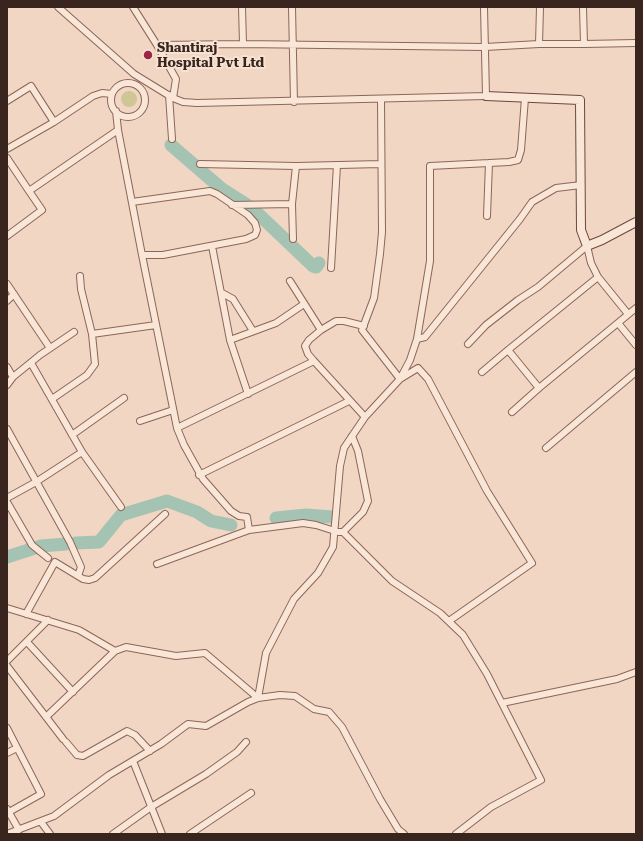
<!DOCTYPE html>
<html>
<head>
<meta charset="utf-8">
<style>
	body { margin:0 }
	#map { position:relative; width:643px; height:841px; overflow:hidden; background:#f0d6c3; font-family:"Roboto Serif",serif }
	canvas { display:block }
	.frame { position:absolute; inset:0; border:8px solid #3a241e; pointer-events:none }
</style>
</head>
<body>
<div id="map">
<canvas width="643" height="841"></canvas>
<div class="frame"></div>
</div>
<script>
const g = document.querySelector('canvas').getContext('2d');
g.lineJoin = 'round';
function paint(path, color) {
  g.fillStyle = color;
  g.fill(path, 'evenodd');
}
function poly(rows) {
  const path = new Path2D();
  for (const r of rows) {
    if (r.length === 3) {
      path.moveTo(r[0] + r[2], r[1]);
      path.arc(r[0], r[1], r[2], 0, 2 * Math.PI);
      continue;
    }
    path.moveTo(r[0], r[1]);
    for (let i = 2; i < r.length; i += 2) path.lineTo(r[i], r[i + 1]);
  }
  return path;
}
function strokePath(path, color, width, dash) {
  g.strokeStyle = color;
  g.lineWidth = width;
  g.lineCap = dash ? 'butt' : 'round';
  g.setLineDash(dash || []);
  g.stroke(path);
}
function label(font, color, halo, rows, align = 'center') {
  g.font = font + ' "Roboto Serif",serif';
  g.lineWidth = 4;
  g.setLineDash([]);
  g.textBaseline = 'middle';
  g.strokeStyle = halo;
  g.fillStyle = color;
  for (const [text, x, y, turn = 0] of rows) {
    g.save();
    g.translate(x, y);
    g.rotate((+turn || 0) * Math.PI / 180);
    g.textAlign = isNaN(turn) ? turn : align;
    if (halo) g.strokeText(text, 0, 0);
    g.fillText(text, 0, 0);
    g.restore();
  }
}
paint(poly([
	[129,99,8]
]), '#cfc696');
strokePath(poly([
	[171,145,222,189,252,208,313,266,316,267,319,263],
	[276,518,306,515,332,517],
	[76,543,99,542,121,515,167,501,197,512,211,521,231,525],
	[7,557,41,546,66,544]
]), '#a5c3b2', 13);
const street = poly([
	[58,7,134,74,173,98,183,102,197,103,486,96,484,7],
	[133,7,157,45,243,44,242,7],
	[292,7,294,102],
	[243,44,485,47,539,44,540,7],
	[539,44,584,44,583,7],
	[584,44,636,43],
	[157,45,176,79,173,98],
	[128,100,17],
	[169,95,172,139],
	[7,101,31,86,54,122,7,149],
	[116,111,118,130,142,255,177,428,314,361],
	[54,122,93,96,102,93,112,94],
	[7,158,29,191],
	[200,164,296,166,381,164],
	[132,202,210,191,217,194,248,215,255,223,257,230,255,235,246,239,163,255,142,255],
	[232,205,292,204],
	[487,216,489,163],
	[7,236,42,210,29,191,118,130],
	[293,239,292,204,296,166],
	[212,246,230,340,248,394],
	[331,268,337,165],
	[598,277,628,314],
	[290,281,321,330],
	[7,284,50,348],
	[222,293,233,299,253,331],
	[7,301,14,294],
	[618,323,636,345],
	[364,326,344,321,336,321,321,330,309,340,305,346,308,354,314,361,365,417],
	[92,334,156,325],
	[417,339,425,337,520,219,532,202,556,188,581,185],
	[230,340,276,323,304,304],
	[468,344,486,325,518,300,538,287,587,246,591,263,598,277,508,350,539,388,636,308],
	[31,363,82,452,121,507],
	[7,367,13,377],
	[482,372,508,350],
	[7,385,13,377,40,355,74,332],
	[52,399,87,375,95,364,92,334,81,289,80,276],
	[512,412,539,388],
	[140,421,173,410],
	[177,428,184,445,203,479,231,511,239,516,247,517,249,530],
	[7,429,70,542,81,567,78,576],
	[72,435,124,398],
	[546,448,636,372],
	[199,475,349,401],
	[7,498,36,482,82,452],
	[7,502,32,545,48,558],
	[343,532,392,581,440,613,463,635,487,674,541,780,491,807,456,834],
	[157,564,249,530,303,523,316,525,338,532,343,532,363,512,368,501,358,451,352,436],
	[7,608,79,630,115,651],
	[26,614,55,562,83,579,89,580,95,578,165,514],
	[449,621,532,563,487,491,428,379,418,368,400,379,410,360,417,339,430,261,430,166,509,162,518,160,521,150,525,98],
	[27,642,73,692],
	[7,661,48,620],
	[7,666,63,739],
	[258,698,266,653,294,599,318,573,333,547,340,466,344,448,365,417,400,379,362,330,374,298,380,254,382,232,381,100],
	[502,703,617,679,636,672],
	[46,717,115,651,126,647,176,656,205,653,258,698],
	[7,728,41,794,9,812],
	[66,742,77,755,83,756,127,731,135,735,150,751],
	[7,753,17,748],
	[133,761,162,834],
	[7,809,19,830],
	[41,822,50,834],
	[7,834,54,816,109,775,161,744,188,724,206,726,248,702,258,698,280,695,295,696,314,709,329,712,342,727,380,799,398,829,404,834],
	[113,834,151,807,206,774,237,752,246,742],
	[190,834,251,793]
]);
const secondary = poly([
	[486,96,580,100,581,230,587,246,602,240,636,222]
]);
strokePath(street, '#8b6659', 8);
strokePath(secondary, '#6d473c', 10);
strokePath(street, '#fae6d7', 6);
strokePath(secondary, '#fae6d7', 8);
for (const [x, y, r, color] of [
	[148,55,5,"#9d2647"]
]) {
  const dot = new Path2D();
  dot.arc(x, y, r, 0, 2 * Math.PI);
  g.fillStyle = color;
  g.fill(dot);
  strokePath(dot, '#f7e3d3', 1.5);
}
label('bold 13px', '#3a241e', '#f7e3d3', [
	["Shantiraj",157,48],
	["Hospital Pvt Ltd",157,63]
], 'left');
</script>
</body>
</html>
